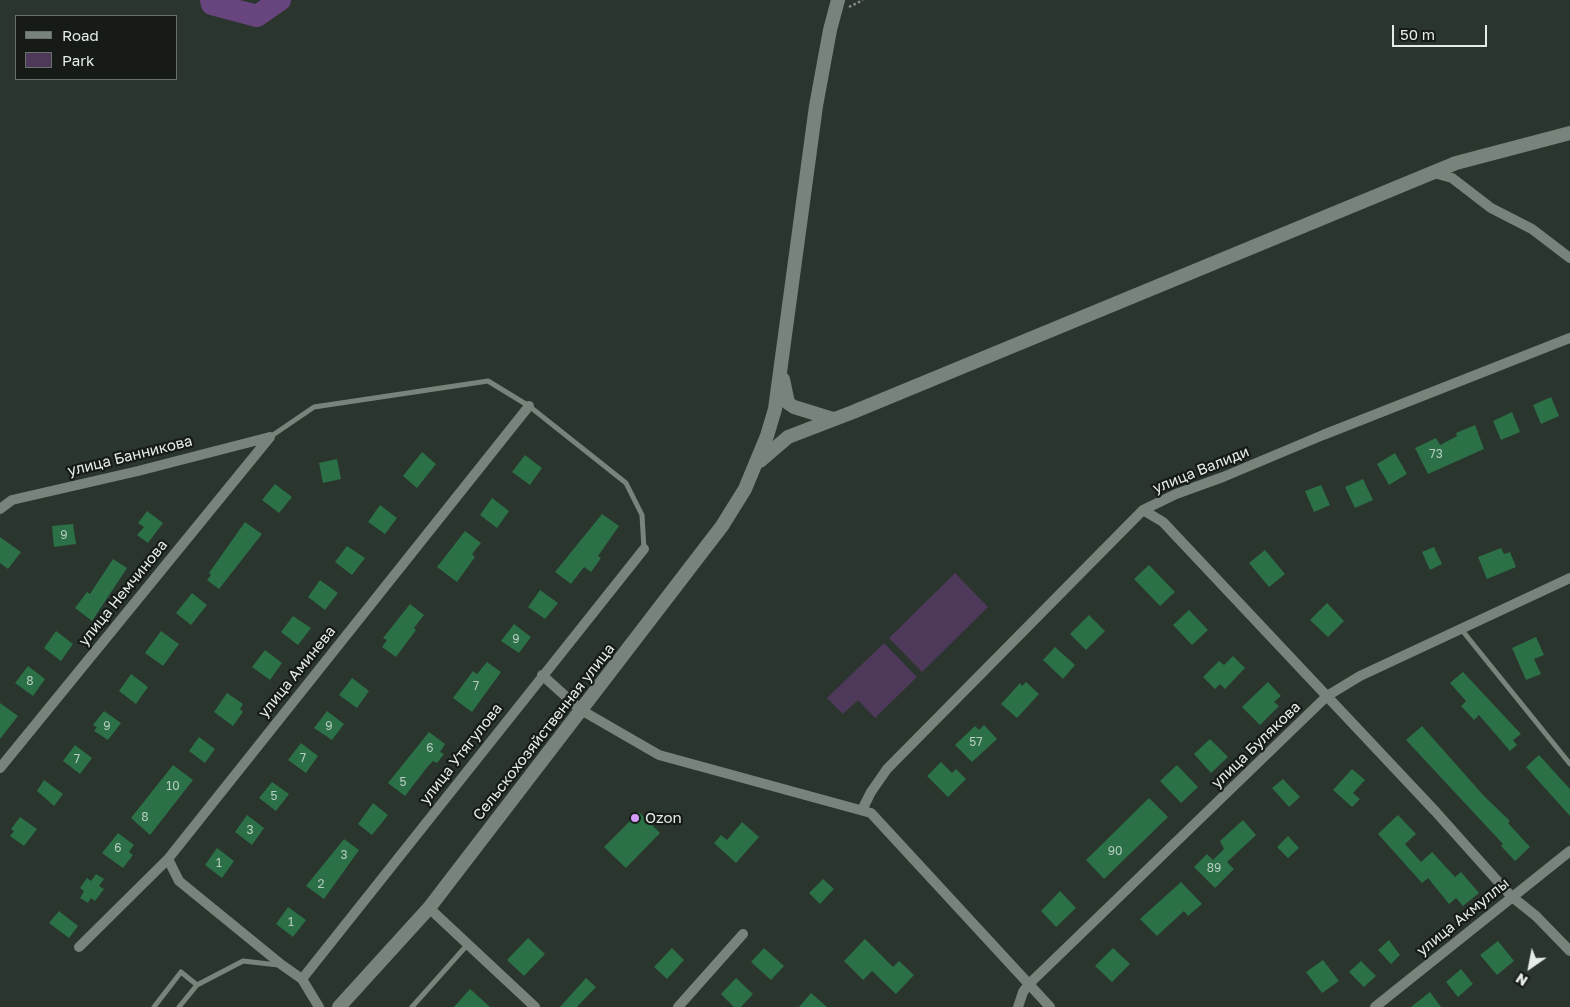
<!DOCTYPE html>
<html>
<head>
<meta charset="utf-8">
<style>
	body { margin:0 }
	#map { position:relative; width:1570px; height:1007px; overflow:hidden; background:#2a352d; font-family:"Golos Text",sans-serif }
	canvas { display:block }
	.legend { position:absolute; left:15px; top:15px; width:162px; height:65px; box-sizing:border-box; background:#161b17; border:1px solid #696f6b; margin:0; padding:6px 9px; list-style:none; font-size:15px; color:#e6ece8 }
	.legend li { display:flex; align-items:center; gap:10px; height:25px }
	.legend b { width:25px; border:1px solid #696f6b }
	.north { position:absolute; left:1505px; top:942px; width:50px; height:50px; -webkit-text-stroke:4px #161b17; paint-order:stroke; rotate:213deg; font-size:14px; font-weight:700; line-height:20px; text-align:center; color:#e6ece8 }
	.north::after { content:''; display:block; margin:auto; width:18px; height:22px; background:#e6ece8; clip-path:polygon(50% 0,100% 100%,50% 72%,0 100%) }
	.scale { position:absolute; left:1392px; top:25px; width:95px; height:22px; box-sizing:border-box; border:2px solid #e6ece8; border-top:0; padding-left:6px; font-size:15px; line-height:18px; white-space:nowrap; color:#e6ece8; -webkit-text-stroke:4px #161b17; paint-order:stroke }
</style>
</head>
<body>
<div id="map">
<canvas width="1570" height="1007"></canvas>
<ul class="legend">
<li><b style="height:6px;background:#78847b"></b>Road</li>
<li><b style="height:14px;background:#4e395b"></b>Park</li>
</ul>
<div class="north">N</div>
<div class="scale">50 m</div>
</div>
<script>
const g = document.querySelector('canvas').getContext('2d');
g.lineJoin = 'round';
function paint(path, color) {
  g.fillStyle = color;
  g.fill(path, 'evenodd');
}
function poly(rows) {
  const path = new Path2D();
  for (const r of rows) {
    path.moveTo(r[0], r[1]);
    for (let i = 2; i < r.length; i += 2) path.lineTo(r[i], r[i + 1]);
  }
  return path;
}
function strokePath(path, color, width, dash) {
  g.strokeStyle = color;
  g.lineWidth = width;
  g.lineCap = dash ? 'butt' : 'round';
  g.setLineDash(dash || []);
  g.stroke(path);
}
function label(font, color, halo, rows, align = 'center') {
  g.font = font + ' "Golos Text",sans-serif';
  g.lineWidth = 4.5;
  g.setLineDash([]);
  g.textBaseline = 'middle';
  g.strokeStyle = halo;
  g.fillStyle = color;
  for (const [text, x, y, turn = 0] of rows) {
    g.save();
    g.translate(x, y);
    g.rotate((+turn || 0) * Math.PI / 180);
    g.textAlign = isNaN(turn) ? turn : align;
    if (halo) g.strokeText(text, 0, 0);
    g.fillText(text, 0, 0);
    g.restore();
  }
}
paint(poly([
	[955,573,988,607,922,672,889,638],
	[884,643,917,677,875,718,858,700,843,714,827,698]
]), '#4e395b');
strokePath(poly([
	[211,0,212,4,257,16,280,0]
]), '#68457e', 22);
paint(poly([
	[1551,397,1559,416,1541,424,1533,405],
	[1512,412,1520,432,1501,440,1493,421],
	[1475,425,1484,449,1428,474,1415,448,1436,438,1440,445,1457,436,1456,433],
	[422,452,436,464,417,488,403,476],
	[1395,453,1407,474,1389,485,1377,464],
	[525,455,542,468,530,485,512,472],
	[337,459,341,479,323,483,319,463],
	[1363,479,1373,500,1355,508,1345,487],
	[275,484,292,497,279,513,262,500],
	[1321,485,1330,505,1314,512,1305,491],
	[492,498,509,511,497,528,480,515],
	[380,505,397,518,385,534,368,522],
	[147,511,163,523,148,543,137,535,144,527,138,523],
	[602,514,619,526,598,556,601,558,591,572,584,567,571,584,555,572],
	[245,522,262,534,219,589,207,580,211,575,209,573],
	[73,524,76,544,54,547,52,526],
	[465,531,481,543,472,554,475,557,457,582,437,567],
	[0,537,21,552,8,569,0,563],
	[347,546,365,558,352,575,335,562],
	[1434,547,1442,564,1430,570,1422,552],
	[1501,548,1504,554,1510,552,1516,567,1487,579,1478,557],
	[1265,550,1285,574,1269,587,1249,563],
	[113,559,127,568,92,621,75,608,87,592,90,594],
	[1149,565,1175,592,1160,606,1134,579],
	[320,580,338,593,325,610,308,597],
	[540,590,558,603,545,619,528,607],
	[192,593,207,605,191,625,176,613],
	[1327,603,1344,621,1328,637,1310,620],
	[410,604,424,615,414,628,416,630,396,657,382,647,387,640,383,638],
	[1189,610,1208,630,1192,645,1173,625],
	[1089,615,1105,631,1086,650,1070,634],
	[293,616,311,628,298,645,281,632],
	[514,624,531,637,519,653,501,641],
	[56,631,73,644,61,661,44,648],
	[161,631,179,644,163,666,145,653],
	[1536,637,1544,655,1534,659,1541,674,1526,680,1512,648],
	[1055,647,1075,665,1063,679,1043,660],
	[265,650,282,663,270,680,252,667],
	[1233,656,1245,668,1225,689,1220,684,1215,689,1203,677,1219,661,1224,665],
	[487,662,501,672,472,712,453,698,473,671,477,674],
	[28,666,45,679,33,696,15,683],
	[1463,672,1521,734,1513,740,1517,745,1510,751,1479,715,1474,720,1461,706,1466,701,1450,683],
	[131,674,148,687,136,704,119,691],
	[352,678,369,691,357,708,339,695],
	[1026,682,1039,694,1017,718,1001,704,1020,683,1022,686],
	[1268,682,1281,696,1274,702,1279,706,1260,725,1242,707],
	[227,693,243,704,240,709,243,712,233,726,214,712],
	[0,703,18,716,0,739],
	[104,711,121,723,108,740,94,731,97,727,93,725],
	[327,711,344,724,332,740,314,728],
	[984,725,997,739,972,762,955,745,975,726,979,730],
	[1422,726,1484,796,1510,821,1508,823,1530,847,1515,861,1501,846,1503,844,1406,740],
	[429,732,445,744,440,752,444,754,437,763,433,761,428,766,405,796,388,783],
	[199,737,215,749,205,763,189,751],
	[1210,739,1228,757,1211,773,1194,754],
	[301,743,318,756,306,773,288,760],
	[75,745,92,758,80,774,63,761],
	[1539,755,1570,789,1570,816,1526,767],
	[941,762,952,773,956,769,966,779,948,797,927,776],
	[173,765,193,780,150,835,131,818],
	[1177,765,1198,787,1181,803,1160,781],
	[1352,769,1365,780,1353,793,1360,799,1352,807,1333,790],
	[1283,779,1300,797,1289,807,1272,788],
	[44,780,63,794,54,806,37,791],
	[272,782,289,794,276,811,259,798],
	[1149,798,1168,817,1104,879,1086,860],
	[373,803,388,815,372,835,358,824],
	[639,812,660,833,626,868,604,847],
	[247,815,264,828,252,845,235,832],
	[1398,815,1416,834,1405,844,1421,862,1432,852,1455,877,1461,872,1479,893,1463,906,1456,898,1449,904,1428,878,1422,883,1378,834],
	[20,817,37,829,24,846,10,836,14,831,11,829],
	[1243,820,1256,835,1227,862,1234,869,1215,888,1194,867,1207,854,1213,860,1224,849,1220,841],
	[742,822,759,837,736,863,714,843,721,835,727,840],
	[118,833,134,845,129,852,133,855,123,868,102,853],
	[1288,836,1299,848,1288,858,1277,847],
	[344,839,359,850,324,899,306,886],
	[217,848,234,861,222,878,205,865],
	[96,874,104,879,99,886,104,889,95,901,91,898,88,903,80,898,84,891,80,888,87,878,91,881],
	[823,879,834,889,820,904,809,893],
	[1181,882,1202,904,1188,916,1184,911,1157,936,1140,919],
	[1060,891,1076,908,1056,927,1041,911],
	[288,907,306,920,293,937,276,924],
	[59,911,78,926,69,938,49,923],
	[528,938,545,954,524,976,507,960],
	[865,939,893,967,899,961,914,975,896,994,872,971,863,980,844,961],
	[1389,940,1400,955,1391,964,1378,950],
	[1498,941,1514,961,1497,975,1480,955],
	[672,948,684,960,667,979,654,967],
	[764,948,784,966,771,980,751,962],
	[1113,948,1130,964,1112,982,1095,966],
	[1323,960,1339,981,1322,993,1306,972],
	[1361,961,1376,976,1364,987,1349,972],
	[1461,969,1473,984,1458,997,1446,982],
	[586,978,596,987,577,1007,560,1007],
	[736,978,753,994,741,1007,734,1007,721,994],
	[470,989,490,1007,454,1007],
	[1430,992,1441,1007,1411,1007],
	[811,993,827,1007,799,1007]
]), '#2b7046');
strokePath(poly([
	[849,7,863,0]
]), '#848c86', 2.5, [2.5, 2.5]);
strokePath(poly([
	[270,437,314,407,488,381,529,406,626,483,642,515,644,549],
	[1461,629,1570,764],
	[197,985,243,961,278,965],
	[154,1007,181,972,197,985,179,1007],
	[412,1007,468,944]
]), '#78847b', 5);
strokePath(poly([
	[1434,173,1452,178,1491,208,1532,229,1570,258],
	[0,509,12,500,138,471,270,437],
	[1143,510,1163,522,1435,811,1511,896,1536,916,1570,951],
	[542,675,581,710,659,755,871,813,1050,1007],
	[0,768,270,437],
	[862,810,871,792,887,769,1143,510,1176,494,1223,477,1323,435,1570,338],
	[168,859,179,881,282,965,302,979,319,1007],
	[429,908,535,1007],
	[79,947,168,859,529,406],
	[302,979,644,549],
	[678,1007,743,934],
	[1018,1007,1023,992,1029,984,1327,696,1360,676,1570,578],
	[1375,1007,1570,851]
]), '#78847b', 10);
strokePath(poly([
	[783,379,788,403,794,407,833,419],
	[760,461,788,437,853,412,1456,163,1570,133],
	[339,1007,429,908,722,526,745,489,767,436,775,409,816,106,830,30,838,0]
]), '#78847b', 14);
for (const [x, y, r, color] of [
	[635,818,5,"#d59bfb"]
]) {
  const dot = new Path2D();
  dot.arc(x, y, r, 0, 2 * Math.PI);
  g.fillStyle = color;
  g.fill(dot);
  strokePath(dot, '#161b17', 2);
}
label('12px', '#b7cdc0', null, [
	["73",1436,454],
	["9",64,535],
	["9",516,639],
	["8",30,681],
	["7",476,686],
	["9",107,726],
	["9",329,726],
	["57",976,742],
	["6",430,748],
	["7",303,758],
	["7",77,759],
	["5",403,782],
	["10",173,786],
	["5",274,796],
	["8",145,817],
	["3",250,830],
	["6",118,848],
	["90",1115,851],
	["3",344,855],
	["1",219,863],
	["89",1214,868],
	["2",321,884],
	["1",291,922]
]);
label('15px', '#e6ece8', '#161b17', [
	["улица Банникова",130,456,-14],
	["улица Валиди",1201,470,-22],
	["улица Немчинова",123,593,-51],
	["улица Аминева",297,672,-51],
	["Сельскохозяйственная улица",544,732,-52],
	["улица Булякова",1256,745,-44],
	["улица Утягулова",461,754,-52],
	["улица Акмуллы",1463,917,-39]
]);
label('15px', '#e6ece8', '#161b17', [
	["Ozon",645,818]
], 'left');
</script>
</body>
</html>
